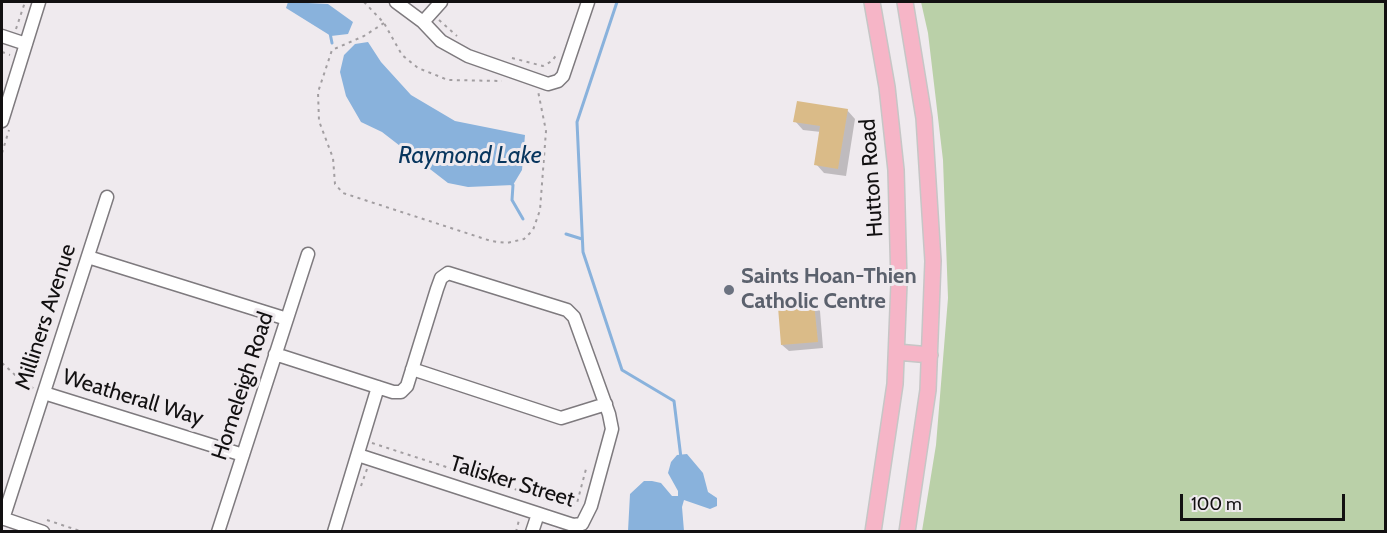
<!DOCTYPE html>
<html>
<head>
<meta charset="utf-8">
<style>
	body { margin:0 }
	#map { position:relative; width:1387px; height:533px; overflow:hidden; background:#efeaee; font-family:Cabin,sans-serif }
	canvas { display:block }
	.frame { position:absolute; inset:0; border:3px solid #121011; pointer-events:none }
	.scale { position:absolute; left:1180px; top:494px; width:165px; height:27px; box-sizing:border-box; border:3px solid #121011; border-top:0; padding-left:8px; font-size:18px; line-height:21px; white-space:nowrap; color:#121011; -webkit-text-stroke:4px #efeaee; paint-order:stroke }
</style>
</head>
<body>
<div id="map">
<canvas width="1387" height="533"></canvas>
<div class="frame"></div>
<div class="scale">100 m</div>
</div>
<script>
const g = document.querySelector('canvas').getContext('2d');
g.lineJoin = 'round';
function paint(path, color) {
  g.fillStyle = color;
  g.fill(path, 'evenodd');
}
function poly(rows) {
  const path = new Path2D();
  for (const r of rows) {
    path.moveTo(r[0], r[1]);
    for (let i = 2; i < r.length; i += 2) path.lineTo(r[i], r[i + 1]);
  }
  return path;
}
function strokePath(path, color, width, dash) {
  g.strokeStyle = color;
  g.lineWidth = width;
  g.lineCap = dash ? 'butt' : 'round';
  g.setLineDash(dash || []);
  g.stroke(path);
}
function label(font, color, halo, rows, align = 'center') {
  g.font = font + ' Cabin,sans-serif';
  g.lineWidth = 6;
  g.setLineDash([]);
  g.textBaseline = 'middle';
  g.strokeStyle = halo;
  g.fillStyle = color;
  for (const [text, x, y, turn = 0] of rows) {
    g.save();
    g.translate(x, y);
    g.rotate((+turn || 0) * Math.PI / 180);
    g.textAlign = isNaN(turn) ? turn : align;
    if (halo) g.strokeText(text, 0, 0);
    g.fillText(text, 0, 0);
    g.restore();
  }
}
paint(poly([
	[921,2,1385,2,1385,531,922,531,936,445,948,298,943,160,928,33]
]), '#bad0a8');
paint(poly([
	[288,2,328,4,353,22,348,34,331,36,286,8],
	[368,42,381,62,411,95,455,121,525,135,522,170,513,185,468,187,448,183,382,132,361,122,346,96,340,72,344,55,355,44],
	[687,454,703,473,708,492,717,498,717,506,710,509,684,500,682,507,684,531,628,531,630,494,644,481,652,481,661,483,672,496,678,496,678,491,668,473,671,462,677,455]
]), '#89b2dc');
paint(poly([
	[847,110,855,119,846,176,824,173,816,164,821,132,803,130,795,121],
	[814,305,820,311,823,348,789,351,782,345]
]), '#0003');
strokePath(poly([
	[617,2,577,122,583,252,622,370,674,401,681,458],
	[330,33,332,43],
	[510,183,513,185,512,200,523,219],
	[566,234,582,239]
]), '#89b2dc', 3);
paint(poly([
	[797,101,848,109,838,169,814,165,820,126,793,122],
	[814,303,818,342,781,345,778,307]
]), '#dabb88');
const minor = poly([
	[396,2,423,22,441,41,468,56,548,84,558,81,563,76,588,2],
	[423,22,441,2],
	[2,36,26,44],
	[2,121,39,2],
	[88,257,287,319],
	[275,354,393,392,401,392,407,386,437,289,441,278,448,273,567,310,574,317,609,414,612,429,591,506,582,524,573,525,358,455],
	[412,369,561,418,606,404],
	[44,393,243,455],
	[2,518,43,532],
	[3,519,107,197],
	[218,532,308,254],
	[334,532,378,387],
	[532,532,538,514]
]);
const major = poly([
	[872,2,887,87,896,170,899,283,895,384,873,532],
	[905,2,924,118,933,261,928,390,907,532],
	[897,352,930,355]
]);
strokePath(minor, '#7e7a7e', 15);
strokePath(major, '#c6c6c6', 18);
strokePath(poly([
	[364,2,384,23,402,55,418,68,448,80,502,81],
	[439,20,457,36],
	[384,23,364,36,332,50,318,92,319,121,333,158,335,184,343,193,491,241,507,243,524,239,533,230,540,210,546,131,538,91],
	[16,29,25,2],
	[2,52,10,55],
	[512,58,543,66,552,61,557,54],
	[2,153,9,130],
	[2,363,26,385,35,389],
	[372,443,570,507,577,503,586,469],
	[361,486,367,469],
	[47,520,83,532],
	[516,532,519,520]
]), '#a29ea1', 2, [3, 4.5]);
strokePath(minor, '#fff', 12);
strokePath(major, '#f6b5c7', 15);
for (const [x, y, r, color] of [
	[729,290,6,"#6b7280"]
]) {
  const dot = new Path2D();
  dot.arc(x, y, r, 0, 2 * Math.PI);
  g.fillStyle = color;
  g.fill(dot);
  strokePath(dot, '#efeaee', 2);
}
label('22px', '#121011', '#efeaee', [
	["Hutton Road",872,178,-94],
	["Milliners Avenue",46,317,-72],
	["Homeleigh Road",243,386,-72],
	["Weatherall Way",133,398,17],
	["Talisker Street",512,482,17]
]);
label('bold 22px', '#5b616d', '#efeaee', [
	["Saints Hoan-Thien",741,277],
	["Catholic Centre",741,302]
], 'left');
label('italic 24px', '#08365e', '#efeaee', [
	["Raymond Lake",470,156]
]);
</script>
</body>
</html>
